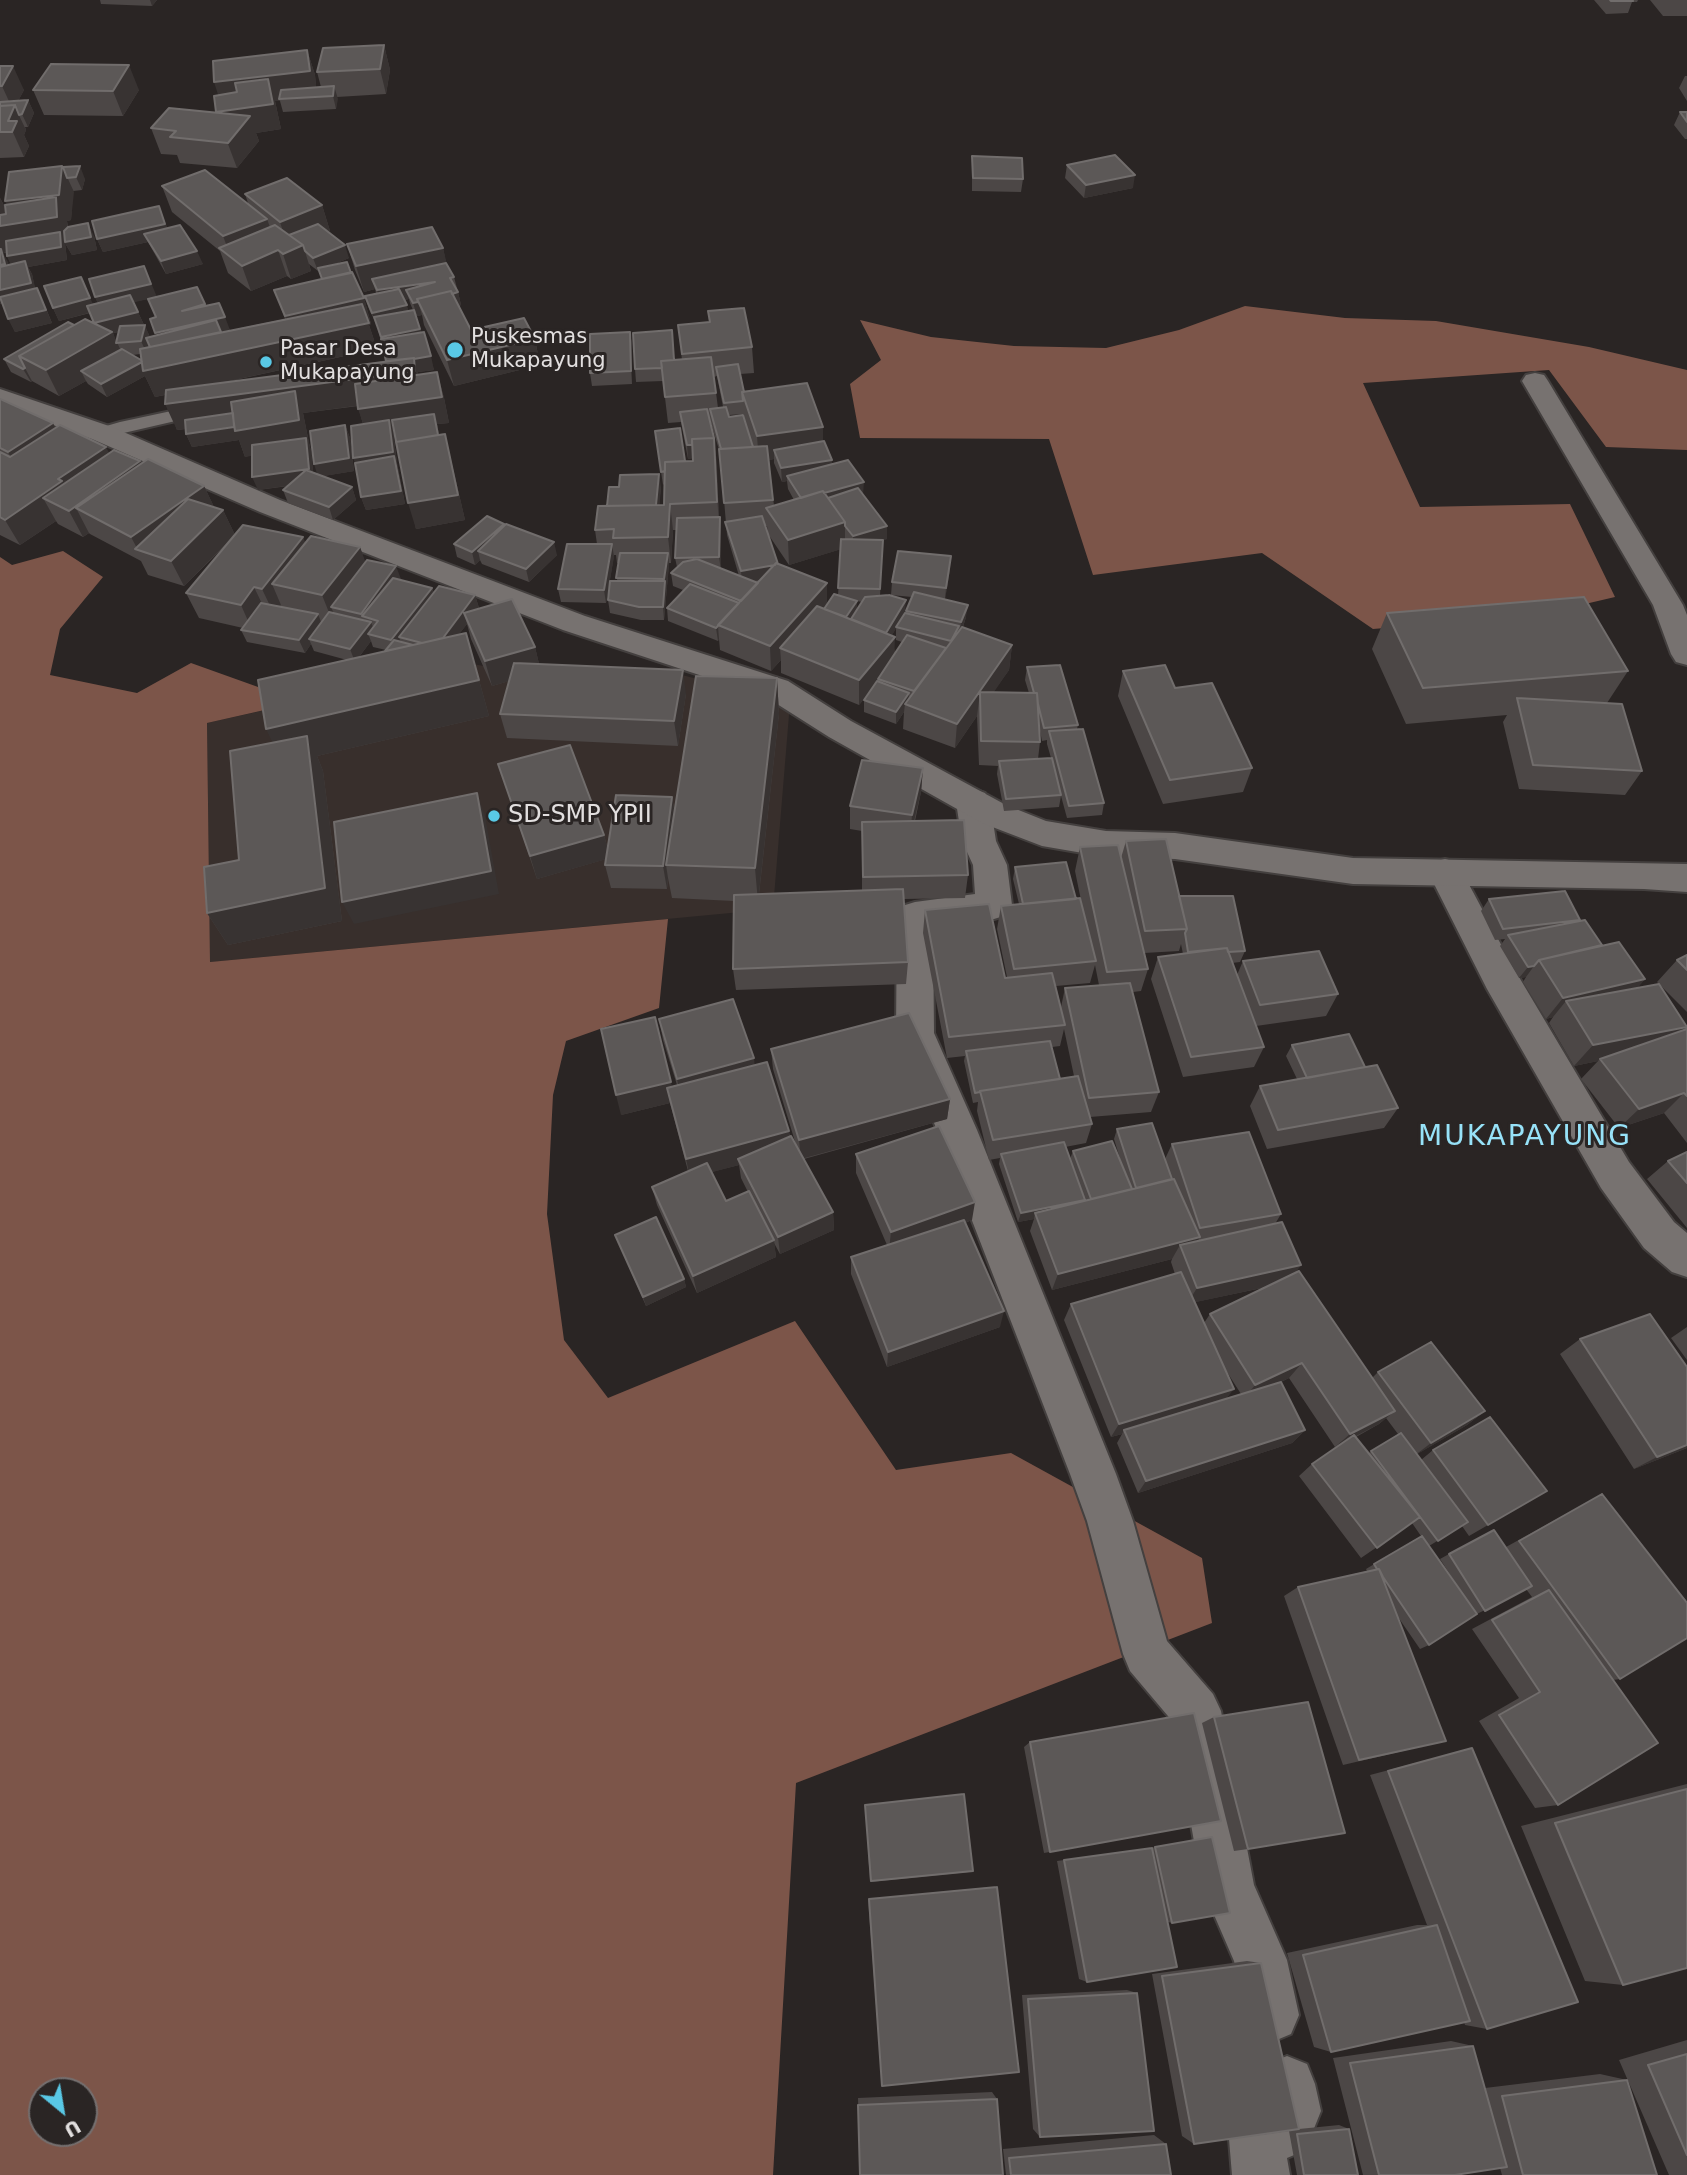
<!DOCTYPE html>
<html>
<head>
<meta charset="utf-8">
<style>
	body { margin:0 }
	#map { position:relative; width:1687px; height:2175px; overflow:hidden; background:#2a2524; font-family:"DejaVu Sans",sans-serif }
	canvas { display:block }
	.north { position:absolute; left:28px; top:2077px; width:70px; height:70px; box-sizing:border-box; background:#2a2524; border:2px solid #746f6f; border-radius:50%; rotate:150deg; font-size:19px; font-weight:700; line-height:28px; text-align:center; color:#e2dfdf }
	.north::after { content:''; display:block; margin:auto; width:24px; height:32px; background:#59c8e5; clip-path:polygon(50% 0,100% 100%,50% 72%,0 100%) }
</style>
</head>
<body>
<div id="map">
<canvas width="1687" height="2175"></canvas>
<div class="north">U</div>
</div>
<script>
const g = document.querySelector('canvas').getContext('2d');
g.lineJoin = 'round';
function paint(path, color) {
  g.fillStyle = color;
  g.fill(path, 'evenodd');
}
function poly(rows) {
  const path = new Path2D();
  for (const r of rows) {
    path.moveTo(r[0], r[1]);
    for (let i = 2; i < r.length; i += 2) path.lineTo(r[i], r[i + 1]);
  }
  return path;
}
function strokePath(path, color, width, dash) {
  g.strokeStyle = color;
  g.lineWidth = width;
  g.lineCap = dash ? 'butt' : 'round';
  g.setLineDash(dash || []);
  g.stroke(path);
}
function label(font, color, halo, rows, align = 'center') {
  g.font = font + ' "DejaVu Sans",sans-serif';
  g.lineWidth = 6;
  g.setLineDash([]);
  g.textBaseline = 'middle';
  g.strokeStyle = halo;
  g.fillStyle = color;
  for (const [text, x, y, turn = 0] of rows) {
    g.save();
    g.translate(x, y);
    g.rotate((+turn || 0) * Math.PI / 180);
    g.textAlign = isNaN(turn) ? turn : align;
    if (halo) g.strokeText(text, 0, 0);
    g.fillText(text, 0, 0);
    g.restore();
  }
}
paint(poly([
	[473,664,536,676,682,675,790,703,773,909,210,962,207,723]
]), '#382f2c');
paint(poly([
	[1245,306,1345,318,1436,321,1589,347,1687,370,1687,450,1606,447,1549,370,1363,383,1420,507,1570,504,1615,597,1538,615,1373,629,1262,553,1093,575,1049,439,860,438,850,384,881,360,860,320,931,337,1014,346,1106,348,1179,330],
	[63,551,103,577,60,629,50,675,137,693,191,663,300,702,207,723,210,962,668,919,659,1008,566,1041,553,1095,547,1214,564,1340,608,1398,795,1321,896,1470,1011,1453,1202,1558,1212,1623,796,1783,773,2175,0,2175,0,557,12,565],
	[42,2091,84,2091,84,2133,42,2133]
]), '#7c5549');
const service = poly([
	[204,404,213,409,210,413,102,438,93,433,96,429,120,422,204,404]
]);
const minor = poly([
	[1535,373,1544,375,1548,381,1683,605,1687,615,1687,665,1676,662,1671,654,1653,605,1522,381,1526,375,1535,373],
	[973,789,985,793,990,802,996,841,1007,865,1012,905,1007,915,994,919,933,928,934,1033,977,1130,1116,1474,1133,1521,1167,1641,1213,1694,1221,1711,1254,1885,1287,1960,1299,2015,1291,2034,1272,2042,1253,2034,1245,2015,1234,1961,1202,1887,1173,1722,1130,1671,1123,1654,1087,1521,1070,1474,937,1130,896,1033,897,916,902,906,915,902,975,894,973,865,962,841,956,802,961,793,973,789],
	[1445,859,1457,862,1513,967,1629,1162,1674,1222,1687,1233,1687,1277,1672,1272,1644,1248,1601,1188,1487,989,1428,872,1433,862,1445,859],
	[1287,2056,1307,2064,1315,2084,1321,2111,1313,2131,1299,2153,1287,2158,1290,2175,1232,2175,1229,2139,1237,2119,1261,2110,1264,2106,1259,2084,1267,2064,1287,2056]
]);
const tertiary = poly([
	[0,389,112,427,280,500,585,616,788,681,851,721,1006,805,1046,821,1106,831,1175,833,1353,858,1687,864,1687,892,1644,889,1353,884,1175,859,1106,857,1042,846,982,823,829,737,766,697,563,630,260,512,92,439,0,406,0,389]
]);
strokePath(service, '#44403f', 4);
strokePath(minor, '#44403f', 4);
strokePath(tertiary, '#44403f', 4);
paint(service, '#777270');
paint(minor, '#777270');
paint(tertiary, '#777270');
paint(poly([
	[100,0,157,0,152,6,101,4],
	[1594,0,1638,0,1637,2,1632,2,1628,13,1606,14],
	[1650,0,1687,0,1687,16,1663,16],
	[384,45,390,70,386,94,337,97,336,109,283,112,280,101,275,101,281,129,256,133,259,141,237,168,180,163,177,155,161,154,151,128,216,113,218,95,307,50,315,75,316,87,321,87,317,72],
	[0,66,24,90,18,101,28,100,34,113,28,127,25,127,26,130,24,135,29,146,24,157,0,158],
	[1685,76,1687,76,1687,101,1679,88],
	[33,90,139,90,123,116,44,115],
	[1680,112,1687,112,1687,139,1685,139,1674,125],
	[972,156,1023,179,1021,192,972,191],
	[1067,165,1133,188,1084,198,1065,178],
	[63,167,85,179,82,190,73,191,71,220,67,221,68,227,94,236,97,250,72,255,65,243,67,260,28,267,32,274,35,289,43,301,52,323,15,332,2,304,0,304,0,198,6,209],
	[3,253,6,253,7,256,11,264,8,265],
	[162,186,248,203,245,194,322,205,330,231,327,232,349,258,330,266,364,298,371,324,369,325,377,349,221,383,386,361,377,326,369,309,365,296,376,293,375,289,364,292,355,270,347,244,443,248,446,263,454,277,458,292,461,305,459,306,471,330,535,339,540,365,454,386,424,325,422,315,417,316,414,312,434,370,418,372,418,375,437,372,444,398,449,423,437,424,439,435,445,434,465,520,416,529,394,431,393,431,397,463,405,504,366,510,361,497,363,424,358,406,303,413,309,443,311,451,313,472,318,474,345,425,350,438,354,471,323,476,352,487,356,500,333,520,288,503,283,490,288,486,258,490,252,455,245,457,239,440,192,447,186,434,186,429,177,430,165,395,155,397,145,376,107,397,88,384,86,381,59,396,32,381,31,382,11,372,4,359,74,325,94,323,90,313,59,321,53,308,98,303,95,297,157,297,133,302,150,337,156,335,206,306,230,330,221,332,285,319,274,290,322,279,319,270,318,271,309,264,311,271,291,279,287,276,251,291,228,273,220,251,172,212],
	[409,299,410,303,413,310,408,310,404,300],
	[119,332,116,342,113,333],
	[140,354,141,360,133,355],
	[167,228,203,264,166,274,148,242,103,252,97,239],
	[708,311,752,347,754,373,740,374,744,392,823,441,832,464,863,495,887,526,887,539,882,540,883,540,880,596,906,613,912,597,891,595,892,582,950,569,945,599,966,617,963,627,1012,645,1009,670,993,692,1029,693,1025,680,1027,667,1078,725,1077,729,1104,803,1102,815,1067,818,1061,796,1059,807,1004,811,997,774,998,766,979,765,977,716,955,748,903,729,904,712,896,724,864,712,864,700,872,689,859,705,781,673,781,660,771,671,720,650,719,639,718,641,668,621,667,608,683,590,673,586,671,573,677,567,675,558,677,530,673,530,671,563,669,563,664,620,641,620,610,613,608,600,617,581,618,563,617,563,616,555,614,555,606,603,561,602,558,589,597,544,595,530,607,506,661,487,659,505,664,505,664,484,663,485,655,431,685,461,693,461,693,458,688,459,681,422,668,423,663,381,636,382,635,369,682,360,678,325,709,322],
	[717,376,723,407,718,408,714,377],
	[744,414,744,416,729,417,729,415],
	[710,420,720,453,727,535,739,576,721,569,721,530,720,517,719,517,716,455],
	[774,459,774,463,782,482,787,481,788,489,794,500,774,506,769,460],
	[765,526,767,526,768,534,789,565,841,549,838,595,827,604,778,564],
	[857,601,862,602,857,610],
	[896,628,896,640,902,642,895,654,892,635],
	[1040,731,1042,741,1047,740,1047,744,1051,758,1038,759,1040,742],
	[630,332,632,345,632,384,592,386,590,373],
	[0,399,55,428,109,453,140,461,141,464,204,486,214,507,223,510,235,535,303,537,305,543,360,547,365,563,400,580,432,588,434,593,475,595,479,608,478,609,535,647,539,664,686,694,678,746,507,738,500,714,509,681,492,686,471,639,467,624,459,634,476,669,489,716,317,756,323,771,342,921,228,945,207,913,239,860,273,743,347,660,314,651,311,644,305,653,247,642,241,630,243,628,199,618,186,593,230,541,184,586,148,575,141,561,90,534,89,533,83,537,58,524,56,521,20,545,0,535],
	[371,641,373,647,386,650,385,651,359,657],
	[504,524,505,525,557,555,529,582,482,564,480,560,475,565,457,557,454,544],
	[1387,613,1628,671,1607,703,1642,771,1625,795,1519,789,1503,722,1507,715,1406,724,1372,649],
	[1123,671,1175,688,1252,768,1243,792,1163,804,1118,696],
	[777,678,779,714,759,894,862,891,862,831,850,829,850,806,923,768,921,792,915,821,968,875,965,898,904,899,908,962,906,984,736,990,733,969,734,901,672,898,668,878,667,889,611,888,605,865,606,859,537,879,498,764,604,835,608,850,672,797,675,813],
	[1126,841,1179,896,1245,951,1240,962,1232,963,1237,975,1243,961,1338,994,1326,1016,1256,1026,1264,1047,1254,1067,1183,1077,1151,979,1158,957,1183,954,1181,944,1179,951,1144,953,1148,969,1141,991,1133,992,1159,1092,1151,1112,1090,1117,1092,1124,1086,1143,1065,1147,1070,1159,1073,1151,1122,1165,1114,1139,1117,1129,1165,1159,1172,1144,1281,1214,1275,1224,1295,1273,1372,1378,1378,1372,1485,1411,1467,1425,1417,1454,1421,1460,1433,1450,1547,1491,1469,1536,1462,1526,1429,1546,1455,1582,1440,1559,1449,1554,1506,1547,1602,1494,1620,1679,1613,1680,1558,1805,1535,1808,1479,1721,1519,1698,1472,1629,1532,1597,1526,1589,1477,1614,1429,1645,1420,1649,1398,1617,1446,1741,1343,1765,1284,1596,1298,1587,1367,1571,1366,1569,1421,1536,1412,1523,1361,1558,1299,1476,1312,1464,1342,1444,1335,1447,1289,1378,1281,1382,1305,1430,1292,1443,1138,1493,1117,1443,1122,1434,1111,1437,1064,1320,1071,1304,1175,1274,1171,1262,1172,1259,1052,1290,1030,1231,1034,1219,1018,1222,999,1164,1000,1158,989,1160,977,1111,978,1102,973,1103,964,1061,965,1056,947,1058,923,933,925,910,1005,978,1007,977,997,929,1001,906,1019,904,1013,879,1015,867,1076,899,1084,915,1075,871,1080,847,1121,858],
	[1095,965,1099,985,1065,988,1061,1007,1056,986,1090,983],
	[1064,1029,1074,1076,1060,1079,1052,1047,1060,1046],
	[1267,1287,1210,1314,1204,1323,1195,1302],
	[1225,1369,1241,1394,1227,1398],
	[1386,1418,1398,1434,1369,1453,1356,1437,1379,1424],
	[1489,899,1580,920,1579,921,1602,945,1645,979,1637,988,1687,1027,1683,1030,1687,1029,1687,1143,1664,1113,1619,1128,1581,1079,1598,1061,1574,1066,1549,1023,1553,1017,1546,1019,1523,982,1526,977,1519,978,1500,946,1505,939,1495,940,1481,911],
	[1687,955,1687,1012,1657,982,1677,960],
	[659,1019,754,1058,754,1065,789,1131,790,1137,796,1145,773,1069,771,1049,950,1099,947,1119,804,1159,833,1212,834,1230,780,1254,774,1243,776,1257,697,1293,657,1205,652,1187,688,1171,670,1103,621,1115,672,1086,677,1085,663,1040],
	[739,1165,741,1178,748,1192,726,1201,711,1172],
	[1292,1045,1365,1067,1398,1108,1384,1128,1267,1149,1250,1106,1260,1086,1297,1079,1286,1056],
	[1687,1152,1687,1228,1647,1179,1668,1161],
	[856,1154,972,1220,965,1223,1000,1327,887,1367,851,1274,851,1257,887,1245,856,1173],
	[615,1235,684,1279,686,1287,646,1306],
	[1687,1327,1687,1360,1671,1338],
	[1580,1339,1687,1448,1634,1469,1560,1354],
	[1214,1717,1248,1849,1234,1851,1202,1723],
	[1030,1742,1221,1821,1044,1853,1024,1747],
	[1472,1748,1487,2029,1465,2025,1464,2022,1331,2052,1314,2047,1287,1953,1417,1925,1427,1925,1370,1775],
	[1687,1784,1687,1968,1623,1985,1585,1981,1521,1826],
	[865,1805,969,1872,870,1882],
	[1212,1837,1172,1923,1168,1922,1087,1982,1079,1979,1057,1861,1150,1848],
	[992,1887,882,2086,868,1899],
	[1247,1961,1261,1963,1299,2129,1339,2125,1349,2129,1358,2175,1297,2175,1289,2131,1194,2144,1182,2136,1152,1974],
	[1127,1990,1137,1993,1040,2137,1033,2129,1022,1995],
	[1687,2040,1687,2175,1669,2175,1619,2060],
	[1451,2041,1473,2046,1485,2088,1600,2074,1627,2080,1657,2175,1502,2175,1500,2168,1455,2175,1363,2175,1333,2058],
	[992,2092,997,2099,860,2175,858,2098],
	[1154,2135,1166,2144,1171,2175,1006,2175,1003,2149]
]), '#4c4746');
paint(poly([
	[150,0,157,0,152,6],
	[384,45,390,70,386,94,380,69],
	[307,50,315,75,317,96,279,99,280,101,275,101,281,129,256,133,259,141,237,168,216,112,222,107,214,82],
	[129,65,139,90,123,116,113,91],
	[13,66,24,90,15,107,26,130,24,135,29,146,24,157,8,121,13,110,2,86],
	[334,86,338,99,336,109,333,96],
	[28,100,34,113,28,127,22,114],
	[62,166,74,192,71,220,67,221,69,242,91,237,88,223,94,236,97,250,72,255,65,243,67,260,28,267,32,274,37,296,0,304,0,290,31,283,27,267,13,269,7,256,61,247,61,244,3,253,8,262,12,277,0,280,0,265,5,264,2,253,0,254,0,198,8,214,10,224,15,224,5,201,59,195],
	[80,166,85,179,82,190,76,177],
	[1135,175,1133,188,1084,198,1086,185],
	[322,205,330,231,288,247,280,222],
	[159,206,171,237,144,234,148,242,103,252,97,239],
	[267,219,276,244,231,257,223,236],
	[303,245,311,271,291,279,283,254],
	[345,245,349,258,318,271,313,258],
	[443,248,449,273,372,279,375,289,364,292,356,266],
	[278,250,287,276,251,291,242,266],
	[197,251,203,264,166,274,161,261],
	[144,266,157,297,101,310,95,297],
	[81,277,96,311,59,321,53,308],
	[435,282,406,290,409,299,381,303,377,290],
	[37,288,52,323,15,332,8,319],
	[458,292,461,305,425,314,419,302],
	[364,298,371,324,369,325,377,349,155,397,145,376,107,397,101,384,143,361,293,340,285,316],
	[418,302,422,315,417,316,413,303],
	[407,305,410,318,376,326,372,313],
	[138,312,144,325,113,333,124,358,81,371,86,381,59,396,46,370,94,323],
	[225,317,230,330,161,346,155,333],
	[145,325,150,338,147,354,141,341],
	[420,329,424,343,385,350,381,337],
	[630,332,632,345,632,384,631,371],
	[535,339,540,365,454,386,447,360],
	[431,356,434,370,418,372,421,384,422,397,303,413,309,443,311,451,314,482,258,490,252,477,307,446,245,457,239,440,192,447,186,434,234,422,177,430,165,404],
	[25,368,32,381,31,382,23,369],
	[437,372,444,398,449,423,437,424,444,459,436,425,393,431,397,463,405,504,366,510,361,497,358,471,353,458,367,435,358,409],
	[53,423,66,449,22,478,8,452],
	[345,425,350,438,354,471,318,477,314,464],
	[823,427,823,452,774,450,774,459,759,462,757,436],
	[445,434,465,520,416,529,408,503],
	[714,438,717,464,719,528,715,455,688,459,687,445],
	[106,447,119,472,140,461,152,487,76,508,89,533,83,537,69,511,43,498,56,521,20,545,5,520,58,479],
	[832,460,832,473,787,476,787,481,782,482,781,468],
	[659,474,661,487,658,526,656,513],
	[864,482,863,495,802,499],
	[204,486,216,511,138,550,131,537],
	[352,487,356,500,333,520,329,507],
	[670,504,673,530,671,563,668,537],
	[223,510,235,535,184,586,171,561],
	[720,517,721,530,721,570,719,557],
	[845,522,845,548,789,565,788,540],
	[504,524,508,537,478,551,480,560,475,565,472,552],
	[887,526,887,539,853,549,853,536],
	[303,537,313,563,272,584,281,605,274,614,262,589],
	[554,542,557,555,529,582,526,569],
	[612,544,614,557,606,603,604,590],
	[360,547,369,572,331,607,335,616,332,620,322,595],
	[668,553,669,566,664,620,663,607,664,579],
	[951,556,950,569,945,600,946,588],
	[778,564,779,577,742,583,741,571],
	[396,566,401,579,362,616,361,614],
	[827,583,827,608,780,648,781,660,771,671,770,646],
	[254,587,266,612,252,630,241,605],
	[432,588,436,601,399,637,402,645,396,653,391,640],
	[475,595,479,608,468,623,464,613,467,624,440,659,436,647],
	[906,600,905,613,883,651,884,638],
	[857,601,857,614,847,628,842,623],
	[968,605,966,617,960,635,961,622],
	[318,614,323,627,309,639,311,644,305,653,299,640],
	[371,622,376,635,368,634,371,641,355,662,350,649],
	[718,626,719,639,718,641,716,628],
	[466,633,489,716,317,756,323,771,342,921,228,945,207,913,325,888,283,764,266,729],
	[895,637,894,662,878,679,878,681,859,705,859,680],
	[1012,645,1009,670,981,711,980,692,977,716,955,748,957,724],
	[535,647,541,672,492,686,485,661],
	[683,670,686,694,678,746,674,721],
	[777,678,779,714,758,902,755,868],
	[909,693,908,706,905,704,904,712,896,724,896,712],
	[923,768,921,792,910,838,912,815],
	[477,793,485,816,499,894,354,924,342,902],
	[672,797,676,820,666,865,668,878,667,889,663,866],
	[604,835,610,858,537,879,530,856],
	[1534,966,1526,977,1519,978,1528,967],
	[1645,979,1626,1001,1566,1001,1553,1017,1546,1019,1563,998],
	[1687,1027,1666,1048,1600,1059,1598,1061,1574,1066,1593,1045],
	[754,1058,756,1079,681,1099,677,1079],
	[671,1082,675,1102,667,1088,670,1103,621,1115,616,1095],
	[1684,1093,1664,1113,1619,1128,1639,1109],
	[950,1099,947,1119,801,1159,799,1140],
	[789,1131,791,1151,738,1159,739,1165,690,1178,686,1159],
	[1085,1200,1035,1213,1034,1219,1018,1222,1021,1213],
	[975,1202,972,1220,889,1250,891,1232],
	[833,1212,834,1230,780,1254,778,1237],
	[1200,1237,1191,1254,1180,1245,1172,1259,1052,1290,1058,1274],
	[774,1240,776,1257,697,1293,693,1276],
	[1301,1265,1289,1282,1187,1304,1197,1288],
	[684,1279,686,1287,646,1306,643,1297],
	[1004,1311,1000,1327,887,1367,888,1352],
	[1302,1363,1289,1378,1244,1399,1255,1385],
	[1234,1389,1223,1403,1124,1430,1122,1434,1111,1437,1119,1424],
	[1395,1411,1379,1424,1335,1447,1350,1434],
	[1485,1411,1467,1425,1414,1456,1431,1443],
	[1305,1430,1292,1443,1138,1493,1146,1481],
	[1687,1445,1687,1448,1634,1469,1657,1457]
]), '#383332');
const building = poly([
	[1610,0,1632,0,1633,1,1611,1,1610,0],
	[384,45,380,69,317,72,323,48,384,45],
	[307,50,310,71,214,82,213,61,307,50],
	[51,64,129,65,113,91,33,90,51,64],
	[0,66,13,66,2,86,0,86,0,66],
	[268,79,273,104,216,112,214,96,237,92,235,83,268,79],
	[334,86,333,96,279,99,281,90,334,86],
	[28,100,22,114,19,115,15,105,0,106,0,102,28,100],
	[15,105,8,121,17,121,12,132,0,132,0,106,15,105],
	[169,108,250,116,228,143,170,137,176,131,151,128,169,108],
	[1680,112,1687,112,1687,122,1680,112],
	[1115,155,1135,175,1086,185,1067,165,1115,155],
	[972,156,1022,158,1023,179,973,178,972,156],
	[62,166,59,195,5,201,9,172,62,166],
	[80,166,76,177,67,178,63,167,80,166],
	[205,170,267,219,223,236,162,186,205,170],
	[287,178,322,205,280,222,245,194,287,178],
	[56,197,57,217,0,226,0,215,6,214,5,205,56,197],
	[159,206,165,224,97,239,92,221,159,206],
	[88,223,91,237,65,242,64,231,68,227,88,223],
	[318,224,345,245,313,258,305,251,303,245,289,235,318,224],
	[180,225,197,251,161,261,144,234,180,225],
	[275,225,303,245,283,254,278,250,242,266,219,248,275,225],
	[432,227,443,248,356,266,347,244,432,227],
	[60,232,61,247,7,256,6,241,60,232],
	[0,249,1,249,5,264,0,265,0,249],
	[25,261,31,283,0,290,0,267,25,261],
	[347,262,351,273,322,279,318,268,347,262],
	[446,263,454,277,450,278,458,292,452,294,451,291,417,299,418,302,413,303,406,290,435,282,377,290,372,279,446,263],
	[144,266,151,284,95,297,89,279,144,266],
	[352,272,364,298,285,316,274,290,352,272],
	[81,277,90,298,53,308,44,286,81,277],
	[197,287,205,304,182,311,219,303,225,317,155,333,150,319,156,317,148,299,197,287],
	[37,288,46,310,8,319,0,297,37,288],
	[399,289,407,305,372,313,365,296,399,289],
	[451,291,471,330,524,318,535,339,447,360,417,299,451,291],
	[130,295,138,312,94,323,87,306,130,295],
	[362,304,369,323,143,371,140,349,362,304],
	[744,308,752,347,682,354,678,325,710,322,708,311,744,308],
	[414,310,420,329,381,337,374,317,414,310],
	[85,319,112,332,46,370,19,356,85,319],
	[216,320,221,332,150,347,146,338,216,320],
	[68,322,74,325,19,356,25,368,23,369,4,359,68,322],
	[145,325,141,341,116,343,120,326,145,325],
	[672,330,674,360,661,361,662,368,635,369,633,333,672,330],
	[424,332,431,356,414,359,414,358,386,361,381,339,424,332],
	[630,332,631,371,590,373,590,334,630,332],
	[122,349,141,360,142,362,101,384,81,371,122,349],
	[711,357,716,393,665,397,661,361,711,357],
	[414,358,415,371,165,404,166,390,414,358],
	[738,364,744,392,742,392,743,401,724,403,716,367,738,364],
	[437,372,442,397,358,409,355,384,437,372],
	[807,383,823,427,757,436,742,392,807,383],
	[295,391,299,420,235,431,231,402,295,391],
	[0,399,53,423,8,452,0,448,0,399],
	[726,407,729,417,743,415,753,447,721,449,710,409,726,407],
	[707,409,714,438,692,439,692,445,687,445,680,412,707,409],
	[233,413,234,427,186,434,185,420,233,413],
	[434,414,438,435,396,442,398,452,392,420,434,414],
	[389,420,393,452,353,458,351,426,389,420],
	[60,425,106,447,58,479,62,481,5,520,0,517,0,452,10,457,60,425],
	[345,425,349,458,314,464,310,431,345,425],
	[680,428,685,461,665,462,665,471,661,472,655,431,680,428],
	[445,434,458,495,408,503,396,442,445,434],
	[306,438,309,469,252,477,252,445,306,438],
	[714,438,717,502,670,504,668,537,613,538,614,529,595,530,598,506,664,505,665,462,693,461,692,439,714,438],
	[824,441,832,460,781,468,774,450,824,441],
	[767,446,773,500,724,503,719,449,767,446],
	[114,450,140,461,69,511,43,498,114,450],
	[394,456,401,491,361,497,355,463,394,456],
	[148,459,204,486,131,537,76,508,148,459],
	[848,460,864,482,824,493,823,491,801,498,787,476,848,460],
	[306,470,352,487,329,507,283,490,306,470],
	[659,474,656,505,607,506,609,487,619,487,620,475,659,474],
	[858,488,887,526,853,536,845,526,845,522,828,498,858,488],
	[823,491,845,522,788,540,766,508,823,491],
	[188,499,223,510,171,561,135,549,188,499],
	[487,516,504,524,472,552,454,544,487,516],
	[762,516,778,564,776,563,775,565,741,571,725,522,762,516],
	[720,517,719,557,675,558,677,518,720,517],
	[506,524,554,542,526,569,478,551,506,524],
	[243,525,303,537,262,589,254,587,241,605,186,593,243,525],
	[311,536,360,547,322,595,272,584,311,536],
	[841,539,883,540,880,589,838,588,841,539],
	[567,544,612,544,604,590,558,589,567,544],
	[898,551,951,556,946,588,892,582,898,551],
	[620,553,668,553,664,579,616,578,620,553],
	[697,559,758,583,741,601,671,573,683,562,697,559],
	[367,560,396,566,361,614,331,607,367,560],
	[776,563,827,583,770,646,718,625,776,563],
	[393,578,432,588,391,640,368,634,378,621,362,616,393,578],
	[610,581,665,581,663,607,639,607,608,600,610,581],
	[690,584,739,603,716,628,667,608,690,584],
	[439,586,475,595,443,638,422,643,399,637,439,586],
	[914,592,968,605,961,622,906,611,914,592],
	[834,594,857,601,846,617,824,609,834,594],
	[889,595,906,600,886,633,851,619,865,597,889,595],
	[1584,597,1628,671,1423,688,1387,613,1584,597],
	[512,599,535,647,485,661,464,613,512,599],
	[261,603,318,614,299,640,241,630,261,603],
	[817,606,895,637,859,680,780,648,817,606],
	[329,612,371,622,350,649,309,639,329,612],
	[905,613,959,626,951,641,896,627,905,613],
	[962,627,1012,645,957,724,905,704,962,627],
	[466,633,479,680,266,729,258,680,466,633],
	[907,635,946,648,914,691,878,679,907,635],
	[394,640,413,645,385,651,394,640],
	[514,663,683,670,674,721,500,714,514,663],
	[1060,665,1078,725,1044,728,1038,704,1037,693,1034,693,1027,667,1060,665],
	[1165,665,1175,688,1212,683,1252,768,1170,780,1123,671,1165,665],
	[696,676,777,678,755,868,666,865,696,676],
	[877,681,909,693,896,712,864,700,877,681],
	[980,692,1037,693,1040,742,981,741,980,692],
	[1517,698,1622,704,1642,771,1533,765,1517,698],
	[1083,729,1104,803,1069,806,1049,731,1083,729],
	[307,736,325,888,207,913,204,867,239,860,230,751,307,736],
	[570,745,604,835,530,856,498,764,570,745],
	[1052,758,1061,795,1006,799,999,761,1052,758],
	[862,760,923,768,912,815,850,806,862,760],
	[477,793,491,871,342,902,334,822,477,793],
	[616,795,672,797,663,866,605,865,616,795],
	[964,820,968,875,863,877,862,822,964,820],
	[1166,839,1187,929,1145,931,1126,841,1166,839],
	[1118,845,1148,969,1107,972,1080,847,1118,845],
	[1066,862,1076,899,1023,904,1015,867,1066,862],
	[903,889,908,962,733,969,734,895,903,889],
	[1565,891,1580,920,1503,929,1489,899,1565,891],
	[1179,896,1233,896,1245,951,1228,952,1227,948,1188,952,1185,933,1187,929,1179,896],
	[1080,898,1096,961,1014,969,1001,906,1080,898],
	[989,904,1005,978,1052,973,1065,1025,949,1037,925,910,989,904],
	[1585,920,1602,945,1539,960,1534,966,1528,967,1508,935,1585,920],
	[1619,942,1645,979,1563,998,1539,960,1619,942],
	[1227,948,1264,1047,1191,1057,1158,957,1227,948],
	[1319,951,1338,994,1260,1005,1243,961,1319,951],
	[1687,955,1687,970,1677,960,1687,955],
	[1130,983,1159,1092,1089,1098,1065,988,1130,983],
	[1659,984,1687,1027,1593,1045,1566,1001,1659,984],
	[733,999,754,1058,677,1079,659,1019,733,999],
	[909,1013,950,1099,799,1140,771,1049,909,1013],
	[655,1017,671,1082,616,1095,601,1029,655,1017],
	[1687,1029,1687,1096,1684,1093,1639,1109,1600,1059,1687,1029],
	[1349,1034,1365,1067,1307,1078,1292,1045,1349,1034],
	[1050,1041,1060,1079,980,1091,980,1092,975,1093,966,1051,1050,1041],
	[767,1062,789,1131,686,1159,667,1088,767,1062],
	[1377,1065,1398,1108,1278,1130,1260,1086,1377,1065],
	[1078,1076,1092,1124,993,1140,980,1091,1078,1076],
	[1152,1123,1172,1179,1136,1188,1117,1129,1152,1123],
	[939,1126,975,1202,891,1232,856,1154,939,1126],
	[1249,1132,1281,1214,1200,1228,1172,1144,1249,1132],
	[791,1136,833,1212,778,1237,738,1159,791,1136],
	[1112,1141,1132,1189,1091,1199,1073,1151,1112,1141],
	[1064,1142,1085,1200,1021,1213,1001,1154,1064,1142],
	[1687,1152,1687,1183,1668,1161,1687,1152],
	[707,1163,726,1201,749,1191,774,1240,693,1276,652,1187,707,1163],
	[1174,1179,1200,1237,1058,1274,1035,1213,1174,1179],
	[656,1217,684,1279,643,1297,615,1235,656,1217],
	[964,1220,1004,1311,888,1352,851,1257,964,1220],
	[1282,1222,1301,1265,1197,1288,1180,1245,1282,1222],
	[1299,1271,1395,1411,1350,1434,1302,1363,1255,1385,1210,1314,1299,1271],
	[1181,1272,1234,1389,1119,1424,1071,1304,1181,1272],
	[1650,1314,1687,1367,1687,1445,1657,1457,1580,1339,1650,1314],
	[1431,1342,1485,1411,1431,1443,1378,1372,1431,1342],
	[1281,1382,1305,1430,1146,1481,1124,1430,1281,1382],
	[1490,1417,1547,1491,1488,1525,1433,1450,1490,1417],
	[1401,1433,1468,1522,1438,1541,1371,1451,1401,1433],
	[1354,1435,1420,1517,1377,1548,1312,1464,1354,1435],
	[1602,1494,1687,1603,1687,1638,1620,1679,1519,1541,1602,1494],
	[1494,1530,1532,1586,1485,1611,1449,1554,1494,1530],
	[1422,1536,1477,1614,1429,1645,1383,1577,1379,1569,1377,1569,1374,1564,1422,1536],
	[1379,1569,1446,1741,1359,1760,1298,1587,1379,1569],
	[1549,1590,1658,1743,1558,1805,1499,1715,1540,1692,1492,1620,1549,1590],
	[1308,1702,1345,1833,1248,1849,1214,1717,1308,1702],
	[1194,1713,1221,1821,1050,1852,1030,1742,1194,1713],
	[1472,1748,1578,2002,1487,2029,1388,1771,1472,1748],
	[1687,1789,1687,1968,1623,1985,1555,1823,1687,1789],
	[964,1794,973,1871,871,1881,865,1805,964,1794],
	[1212,1837,1230,1913,1172,1923,1155,1847,1212,1837],
	[1152,1848,1177,1967,1087,1982,1064,1860,1152,1848],
	[997,1887,1019,2072,882,2086,869,1899,997,1887],
	[1437,1925,1470,2021,1331,2052,1303,1955,1437,1925],
	[1261,1963,1299,2129,1194,2144,1162,1976,1261,1963],
	[1137,1993,1154,2131,1040,2137,1028,1999,1137,1993],
	[1473,2046,1507,2167,1455,2175,1379,2175,1350,2063,1473,2046],
	[1687,2054,1687,2155,1648,2065,1687,2054],
	[1627,2080,1657,2175,1523,2175,1502,2096,1627,2080],
	[997,2099,1003,2175,860,2175,858,2105,997,2099],
	[1349,2129,1358,2175,1304,2175,1297,2134,1349,2129],
	[1166,2144,1171,2175,1011,2175,1009,2158,1166,2144]
]);
paint(building, '#5c5857');
strokePath(building, '#716d6c', 2);
for (const [x, y, r, color] of [
	[455,350,9,"#59c8e5"],
	[266,362,7,"#59c8e5"],
	[494,816,7,"#59c8e5"]
]) {
  const dot = new Path2D();
  dot.arc(x, y, r, 0, 2 * Math.PI);
  g.fillStyle = color;
  g.fill(dot);
  strokePath(dot, '#2a2524', 2.5);
}
label('21px', '#e2dfdf', '#2a2524', [
	["Puskesmas",471,338],
	["Mukapayung",471,362],
	["Pasar Desa",280,350],
	["Mukapayung",280,374]
], 'left');
label('24px', '#e2dfdf', '#2a2524', [
	["SD-SMP YPII",508,816]
], 'left');
g.letterSpacing = '2px';
label('28px', '#97e2f8', '#2a2524', [
	["MUKAPAYUNG",1525,1138]
]);
g.letterSpacing = '0px';
</script>
</body>
</html>
